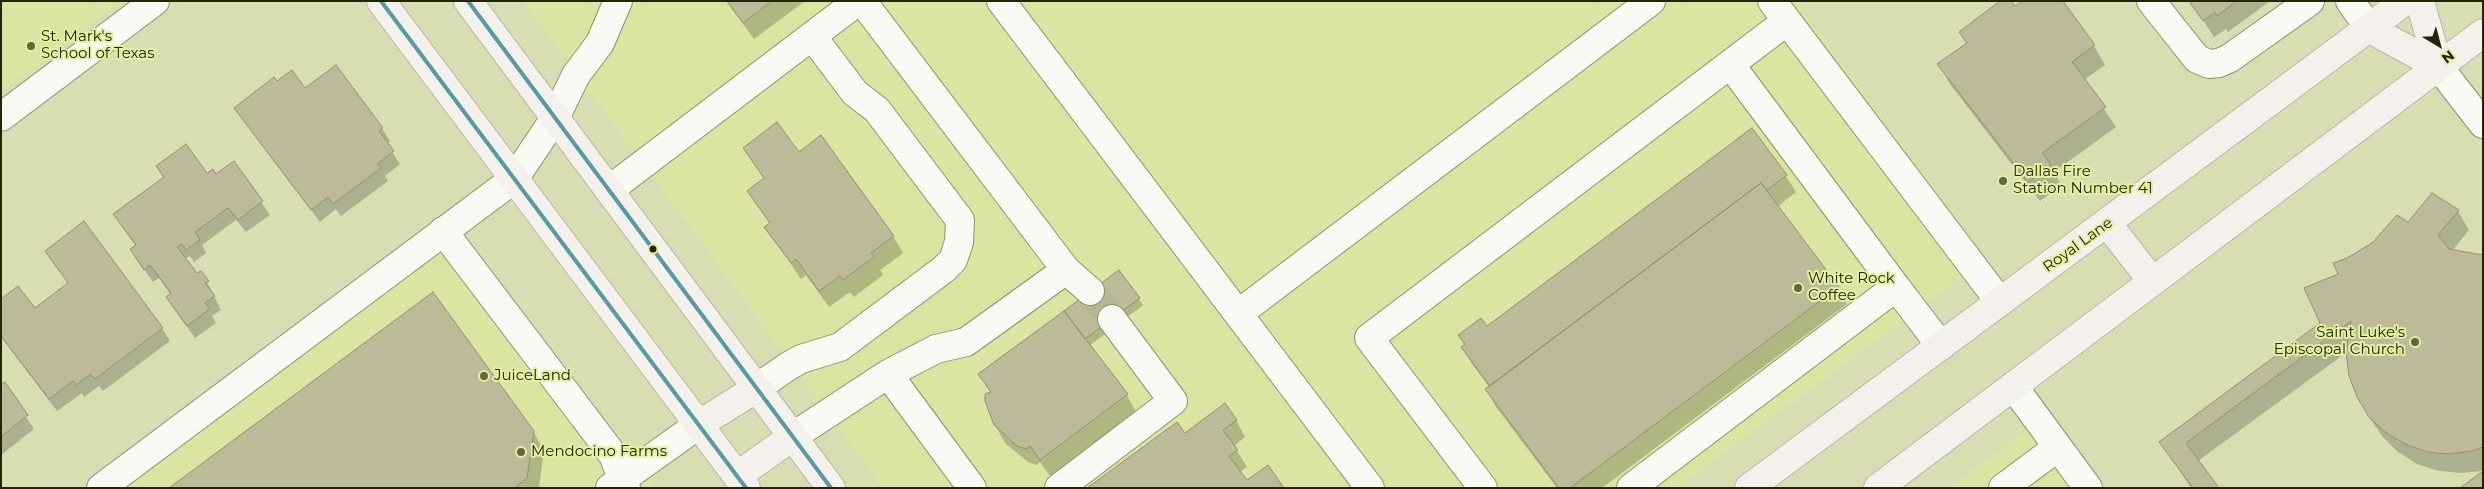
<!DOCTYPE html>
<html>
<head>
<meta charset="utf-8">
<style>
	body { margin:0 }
	#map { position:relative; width:2484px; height:489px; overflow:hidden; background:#d8ddb2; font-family:Montserrat,sans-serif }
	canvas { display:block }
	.frame { position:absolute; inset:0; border:2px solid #232606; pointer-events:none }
	.north { position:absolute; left:2414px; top:20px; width:50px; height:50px; -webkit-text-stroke:4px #e5efa0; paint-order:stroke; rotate:143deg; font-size:14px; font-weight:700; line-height:20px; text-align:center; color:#232606 }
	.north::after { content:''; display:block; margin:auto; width:18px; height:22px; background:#232606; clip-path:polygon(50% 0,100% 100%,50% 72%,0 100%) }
</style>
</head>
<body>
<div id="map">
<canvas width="2484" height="489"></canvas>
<div class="frame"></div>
<div class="north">N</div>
</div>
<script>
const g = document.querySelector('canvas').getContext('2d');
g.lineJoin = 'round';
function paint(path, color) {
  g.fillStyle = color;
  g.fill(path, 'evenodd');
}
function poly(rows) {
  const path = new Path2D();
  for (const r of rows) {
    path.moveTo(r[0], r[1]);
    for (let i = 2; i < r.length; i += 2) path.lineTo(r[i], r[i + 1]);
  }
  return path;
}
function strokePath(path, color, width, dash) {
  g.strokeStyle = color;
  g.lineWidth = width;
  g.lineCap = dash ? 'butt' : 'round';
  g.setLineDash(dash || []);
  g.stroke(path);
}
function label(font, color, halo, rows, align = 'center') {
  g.font = font + ' Montserrat,sans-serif';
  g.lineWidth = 4;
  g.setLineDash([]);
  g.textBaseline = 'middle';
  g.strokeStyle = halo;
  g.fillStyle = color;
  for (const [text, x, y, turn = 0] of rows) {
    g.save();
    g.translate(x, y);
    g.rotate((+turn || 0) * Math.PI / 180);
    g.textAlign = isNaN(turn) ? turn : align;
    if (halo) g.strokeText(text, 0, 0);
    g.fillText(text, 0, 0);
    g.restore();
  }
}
paint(poly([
	[1,1,122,1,1,92],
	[522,1,1796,1,1987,259,1677,488,883,488],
	[455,224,657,488,111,488],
	[2034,424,2082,488,1950,488]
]), '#dbe4a0');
paint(poly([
	[726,1,805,1,754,39],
	[2061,1,2094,46,2105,65,2084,80,2116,127,2054,172,2061,185,2040,201,1950,84,1939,64,1967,44,1960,32,2014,8],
	[2195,1,2270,1,2228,32,2226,29,2214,37,2192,3],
	[335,66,382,129,390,141,387,144,400,164,385,176,388,181,341,216,336,209,320,222,235,108,277,82,305,89],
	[1752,130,1786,176,1796,192,1777,207,1838,287,1847,304,1602,488,1557,488,1496,407,1487,390,1490,388,1472,364,1463,347,1465,346,1459,336,1487,328],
	[821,137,893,236,903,253,880,270,883,275,854,297,850,292,829,307,806,275,801,279,766,227,770,224,748,191,764,179,745,148,799,153],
	[234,162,270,215,246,232,236,220,202,245,206,253,194,262,190,256,185,259,197,275,201,273,207,282,221,310,212,316,216,323,195,338,175,310,167,298,171,295,159,278,153,282,139,262,131,250,136,247,115,214,165,178,157,166,216,176],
	[2458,211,2469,230,2452,251,2483,257,2483,471,2461,473,2439,471,2417,464,2398,452,2382,436,2369,417,2347,352,2198,461,2217,488,2191,488,2161,442,2322,324,2348,259,2408,224],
	[46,251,162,328,170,341,103,391,99,386,84,397,82,393,57,411,1,337,1,300,35,309,69,284],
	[1139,299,1143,305,1089,346,1127,395,1136,412,1050,476,1040,462,1036,465,1028,462,1005,443,995,425,991,393,980,375],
	[4,384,34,429,1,455,1,386],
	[1236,420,1245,437,1234,446,1247,467,1240,472,1247,482,1089,488,1185,434],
	[533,431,544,451,539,488,171,488]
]), '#0003');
const building = poly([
	[727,1,772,1,743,23,727,1],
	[2000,1,2011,1,2015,6,2023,1,2063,1,2095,45,2072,62,2106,107,2042,153,2051,165,2028,182,1937,64,1967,43,1959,32,2000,1],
	[2193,1,2237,1,2217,16,2215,12,2203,21,2190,3,2193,1],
	[336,65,383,128,379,131,394,151,377,164,381,168,333,204,328,197,311,210,234,108,274,77,277,81,292,70,305,88,336,65],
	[777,122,799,152,821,135,894,236,871,253,874,257,843,280,840,276,819,291,796,259,791,263,764,227,770,223,747,191,764,178,743,148,777,122],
	[1752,128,1787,175,1767,190,1761,183,1490,386,1461,347,1465,344,1458,335,1481,318,1487,326,1752,128],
	[186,144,207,173,213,169,216,174,234,161,263,201,238,220,228,208,195,232,200,240,186,250,182,244,177,247,197,273,201,271,209,281,205,283,215,296,205,303,210,309,187,326,166,297,171,293,150,265,144,270,130,249,136,245,113,214,164,177,156,166,186,144],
	[1761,183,1839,287,1570,488,1559,488,1485,389,1761,183],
	[2432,193,2459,210,2438,235,2449,249,2483,255,2483,447,2472,451,2449,454,2427,452,2405,444,2385,432,2369,417,2357,397,2349,376,2346,353,2351,321,2186,443,2219,488,2193,488,2159,442,2320,323,2304,288,2338,274,2333,263,2347,258,2372,243,2397,215,2408,222,2432,193],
	[84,221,163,328,95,379,91,374,76,385,73,381,49,399,1,336,1,299,18,286,35,308,68,283,45,251,84,221],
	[1119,270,1140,298,1085,339,1064,311,1119,270],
	[433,292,534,431,527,478,515,488,169,488,433,292],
	[1064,311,1128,394,1040,460,1030,446,1026,449,1017,446,994,425,985,401,985,394,991,392,978,374,1064,311],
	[5,382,28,415,1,437,1,384,5,382],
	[1225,403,1237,420,1223,430,1238,450,1229,456,1247,480,1268,465,1284,488,1087,488,1177,422,1185,433,1225,403],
	[2483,471,2483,488,2460,488,2483,471]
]);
paint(building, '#bcba98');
strokePath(building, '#94926e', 1);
strokePath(poly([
	[1090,291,1112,319]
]), '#b4b890', 28, [28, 14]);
const minor = poly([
	[1001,1,1370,488],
	[1772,1,2000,302],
	[2151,1,2197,59,2209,64,2219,63,2230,58,2310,1],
	[2350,1,2370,29],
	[1730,64,1896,287],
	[2438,66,2483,124],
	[1,117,155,1],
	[609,190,858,1],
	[443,231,613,455,626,488],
	[1066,270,1090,291],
	[1238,314,1651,1],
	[888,374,972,488],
	[2013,386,2088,488],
	[757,388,787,367,801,359,840,347,944,269,953,260,959,242,960,220,877,110,855,93,812,36],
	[792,437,888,374,936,349,966,342,1066,270,862,1],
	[101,488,514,179,555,118,576,75,600,43,618,1],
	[610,488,698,425],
	[1059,488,1173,401,1112,319],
	[1483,488,1369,338,1787,21],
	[1631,488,1896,287,1941,346],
	[2003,488,2058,447]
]);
const major = poly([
	[381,1,746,488],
	[468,1,831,488],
	[2420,1,2438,66],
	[2370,29,2438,66],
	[2107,223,2152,281],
	[698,425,757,388],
	[737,476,792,437],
	[1749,488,2405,1],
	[1878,488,2483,33]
]);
strokePath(minor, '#8e926f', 30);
strokePath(major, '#bbb7a4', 30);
strokePath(minor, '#f9faf3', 28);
strokePath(major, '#f4f1ed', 28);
strokePath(poly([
	[381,1,746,488],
	[468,1,831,488]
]), '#559aa4', 4);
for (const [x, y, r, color] of [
	[31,46,5,"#626642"],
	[2003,181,5,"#626642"],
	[653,249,4.5,"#232606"],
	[1798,288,5,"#626642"],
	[2415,342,5,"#626642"],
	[484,376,5,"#626642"],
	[521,452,5,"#626642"]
]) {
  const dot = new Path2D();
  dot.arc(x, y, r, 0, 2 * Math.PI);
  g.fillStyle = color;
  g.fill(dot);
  strokePath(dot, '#e5efa0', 2);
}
label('15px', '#232606', '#e5efa0', [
	["St. Mark's",41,37],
	["School of Texas",41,54],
	["Dallas Fire",2013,172],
	["Station Number 41",2013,189],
	["White Rock",1808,279],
	["Coffee",1808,296],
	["Saint Luke's",2405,333,"right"],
	["Episcopal Church",2405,350,"right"],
	["JuiceLand",494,376],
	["Mendocino Farms",531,452]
], 'left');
label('15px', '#232606', '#e5efa0', [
	["Royal Lane",2078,245,-36]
]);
</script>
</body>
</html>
